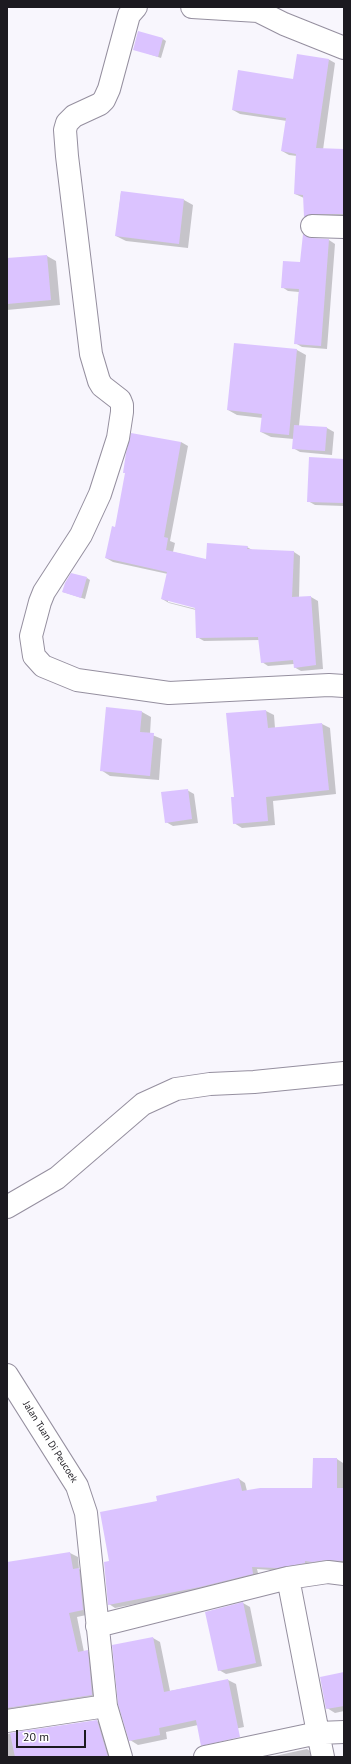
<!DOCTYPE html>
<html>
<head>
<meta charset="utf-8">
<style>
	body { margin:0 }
	#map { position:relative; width:351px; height:1764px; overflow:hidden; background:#f8f6fd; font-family:"PT Sans",sans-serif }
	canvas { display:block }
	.frame { position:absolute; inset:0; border:8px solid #1c1a20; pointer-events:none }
	.scale { position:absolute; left:16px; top:1730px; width:70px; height:18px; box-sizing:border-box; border:2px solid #1c1a20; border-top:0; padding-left:5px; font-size:12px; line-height:14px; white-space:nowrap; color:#1c1a20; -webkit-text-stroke:3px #fff; paint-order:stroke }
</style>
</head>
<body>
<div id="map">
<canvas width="351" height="1764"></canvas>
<div class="frame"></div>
<div class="scale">20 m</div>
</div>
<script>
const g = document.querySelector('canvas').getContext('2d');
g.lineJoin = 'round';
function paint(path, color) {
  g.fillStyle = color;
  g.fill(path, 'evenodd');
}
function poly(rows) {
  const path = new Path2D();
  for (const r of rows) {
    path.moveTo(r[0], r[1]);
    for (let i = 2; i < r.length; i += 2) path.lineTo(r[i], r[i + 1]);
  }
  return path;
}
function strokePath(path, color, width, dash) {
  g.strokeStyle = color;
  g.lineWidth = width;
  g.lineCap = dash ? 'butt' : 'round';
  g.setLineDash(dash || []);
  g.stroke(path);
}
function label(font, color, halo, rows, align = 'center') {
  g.font = font + ' "PT Sans",sans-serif';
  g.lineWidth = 3;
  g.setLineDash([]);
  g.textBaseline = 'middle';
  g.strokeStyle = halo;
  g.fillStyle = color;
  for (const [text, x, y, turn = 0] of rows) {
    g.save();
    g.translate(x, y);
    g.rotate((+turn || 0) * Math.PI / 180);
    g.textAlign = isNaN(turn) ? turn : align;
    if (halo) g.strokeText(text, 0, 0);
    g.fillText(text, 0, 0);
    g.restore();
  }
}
paint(poly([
	[163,39,166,41,161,58,134,49],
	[328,59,335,63,323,150,344,150,344,218,312,220,305,216,304,198,295,194,297,156,289,155,282,151,287,121,240,114,233,110,294,80],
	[121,192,184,200,193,205,188,248,126,241,116,236],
	[311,239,329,240,335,244,327,349,302,347,295,343,299,292,288,291,282,287,301,264],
	[47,256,56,261,60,305,7,310,7,259],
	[235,344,297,350,306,355,299,426,327,428,334,432,332,455,300,452,293,448,294,439,271,437,261,432,263,418,237,415,228,410],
	[181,442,188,446,170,541,175,543,173,552,207,560,247,547,254,551,294,552,300,556,299,598,311,597,318,601,323,669,301,671,294,667,294,664,268,666,262,662,260,640,204,641,197,637,196,610,169,603,162,599,168,574,113,562,106,558,116,528],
	[168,600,200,608,200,610,168,602],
	[344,460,344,506,315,505,308,501],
	[87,578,90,580,85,599,63,592],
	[107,708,142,712,151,717,150,734,162,739,159,780,110,776,101,770],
	[266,711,274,715,275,728,322,724,330,728,336,794,273,801,275,825,242,828,234,823,235,798,227,714],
	[187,790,194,794,198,823,173,826,166,822],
	[337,1459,343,1463,344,1563,284,1571,257,1569,259,1577,207,1590,115,1608,109,1604,110,1562,158,1502,157,1497,239,1479,245,1483,247,1491,312,1489],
	[70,1553,78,1557,79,1569,86,1573,91,1614,77,1617,84,1652,87,1651,95,1656,99,1699,7,1715,7,1569],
	[243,1603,250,1607,262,1666,226,1674,219,1670],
	[153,1638,160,1642,170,1691,228,1680,236,1684,244,1727,206,1735,198,1725,166,1732,167,1739,138,1745,130,1740],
	[344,1673,344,1711,335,1713,327,1708],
	[97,1721,104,1725,114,1757,7,1757,7,1734],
	[307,1749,314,1754,315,1757,270,1757]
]), '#0003');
paint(poly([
	[138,31,163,38,158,57,133,50],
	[297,54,329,59,316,148,344,149,344,214,312,214,304,217,303,195,294,194,296,154,281,151,286,118,232,110,238,70,293,79],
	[121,191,184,199,179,244,115,236],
	[303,234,311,238,329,239,321,346,294,344,299,289,281,288,283,261,300,262],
	[47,255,51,300,7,304,7,258],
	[234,343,297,349,289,435,260,432,262,414,227,410],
	[294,425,327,427,325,451,292,449],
	[131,433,181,442,164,537,168,538,166,550,206,559,207,543,248,546,247,549,294,551,292,597,311,596,316,665,294,668,293,660,261,663,258,637,196,638,195,608,161,599,167,572,105,558,112,526,115,527,125,473,123,473,126,453],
	[309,457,344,459,344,503,307,502],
	[71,573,87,577,81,598,62,592,65,583],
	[106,707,142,711,140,732,154,733,150,776,100,771],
	[266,710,268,728,322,723,329,790,266,797,268,821,233,824,231,797,234,797,226,713],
	[188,789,192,819,165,823,161,792],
	[313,1458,337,1458,337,1488,344,1488,344,1561,326,1560,312,1562,305,1561,305,1563,277,1568,252,1567,253,1574,200,1587,108,1605,104,1562,109,1561,100,1512,157,1501,156,1496,239,1478,242,1491,260,1488,312,1488],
	[70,1552,73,1569,79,1568,83,1610,69,1613,78,1652,88,1650,92,1695,7,1708,7,1562],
	[243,1602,256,1663,218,1671,205,1612],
	[153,1637,164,1692,228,1679,240,1737,201,1746,196,1720,159,1728,160,1735,129,1741,118,1704,112,1645],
	[344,1672,344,1706,326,1709,320,1677],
	[97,1720,108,1757,15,1757,10,1733]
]), '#dbc3ff');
const minor = poly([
	[136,7,129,15,109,89,104,100,100,104,74,116,67,123,65,130,67,156,91,354,99,381,102,386,120,400,122,405,122,412,118,438,100,494,81,535,44,592,40,602,31,636,34,656,43,666,77,680,169,693,329,685,344,686],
	[192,7,258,11],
	[258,7,258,11,284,24,344,48],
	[312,226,344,227],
	[7,1207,57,1178,143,1104,176,1089,210,1084,254,1082,344,1073],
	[7,1375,77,1486,86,1513,106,1706,121,1757],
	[288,1578,318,1733,344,1732],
	[97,1626,288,1578,328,1572,344,1574],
	[7,1721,106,1706],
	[205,1757,318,1733,323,1757]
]);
strokePath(minor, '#958f9f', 24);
strokePath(minor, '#fff', 22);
label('10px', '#1c1a20', '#fff', [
	["Jalan Tuan Di Peucoek",50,1442,58]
]);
</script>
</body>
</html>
